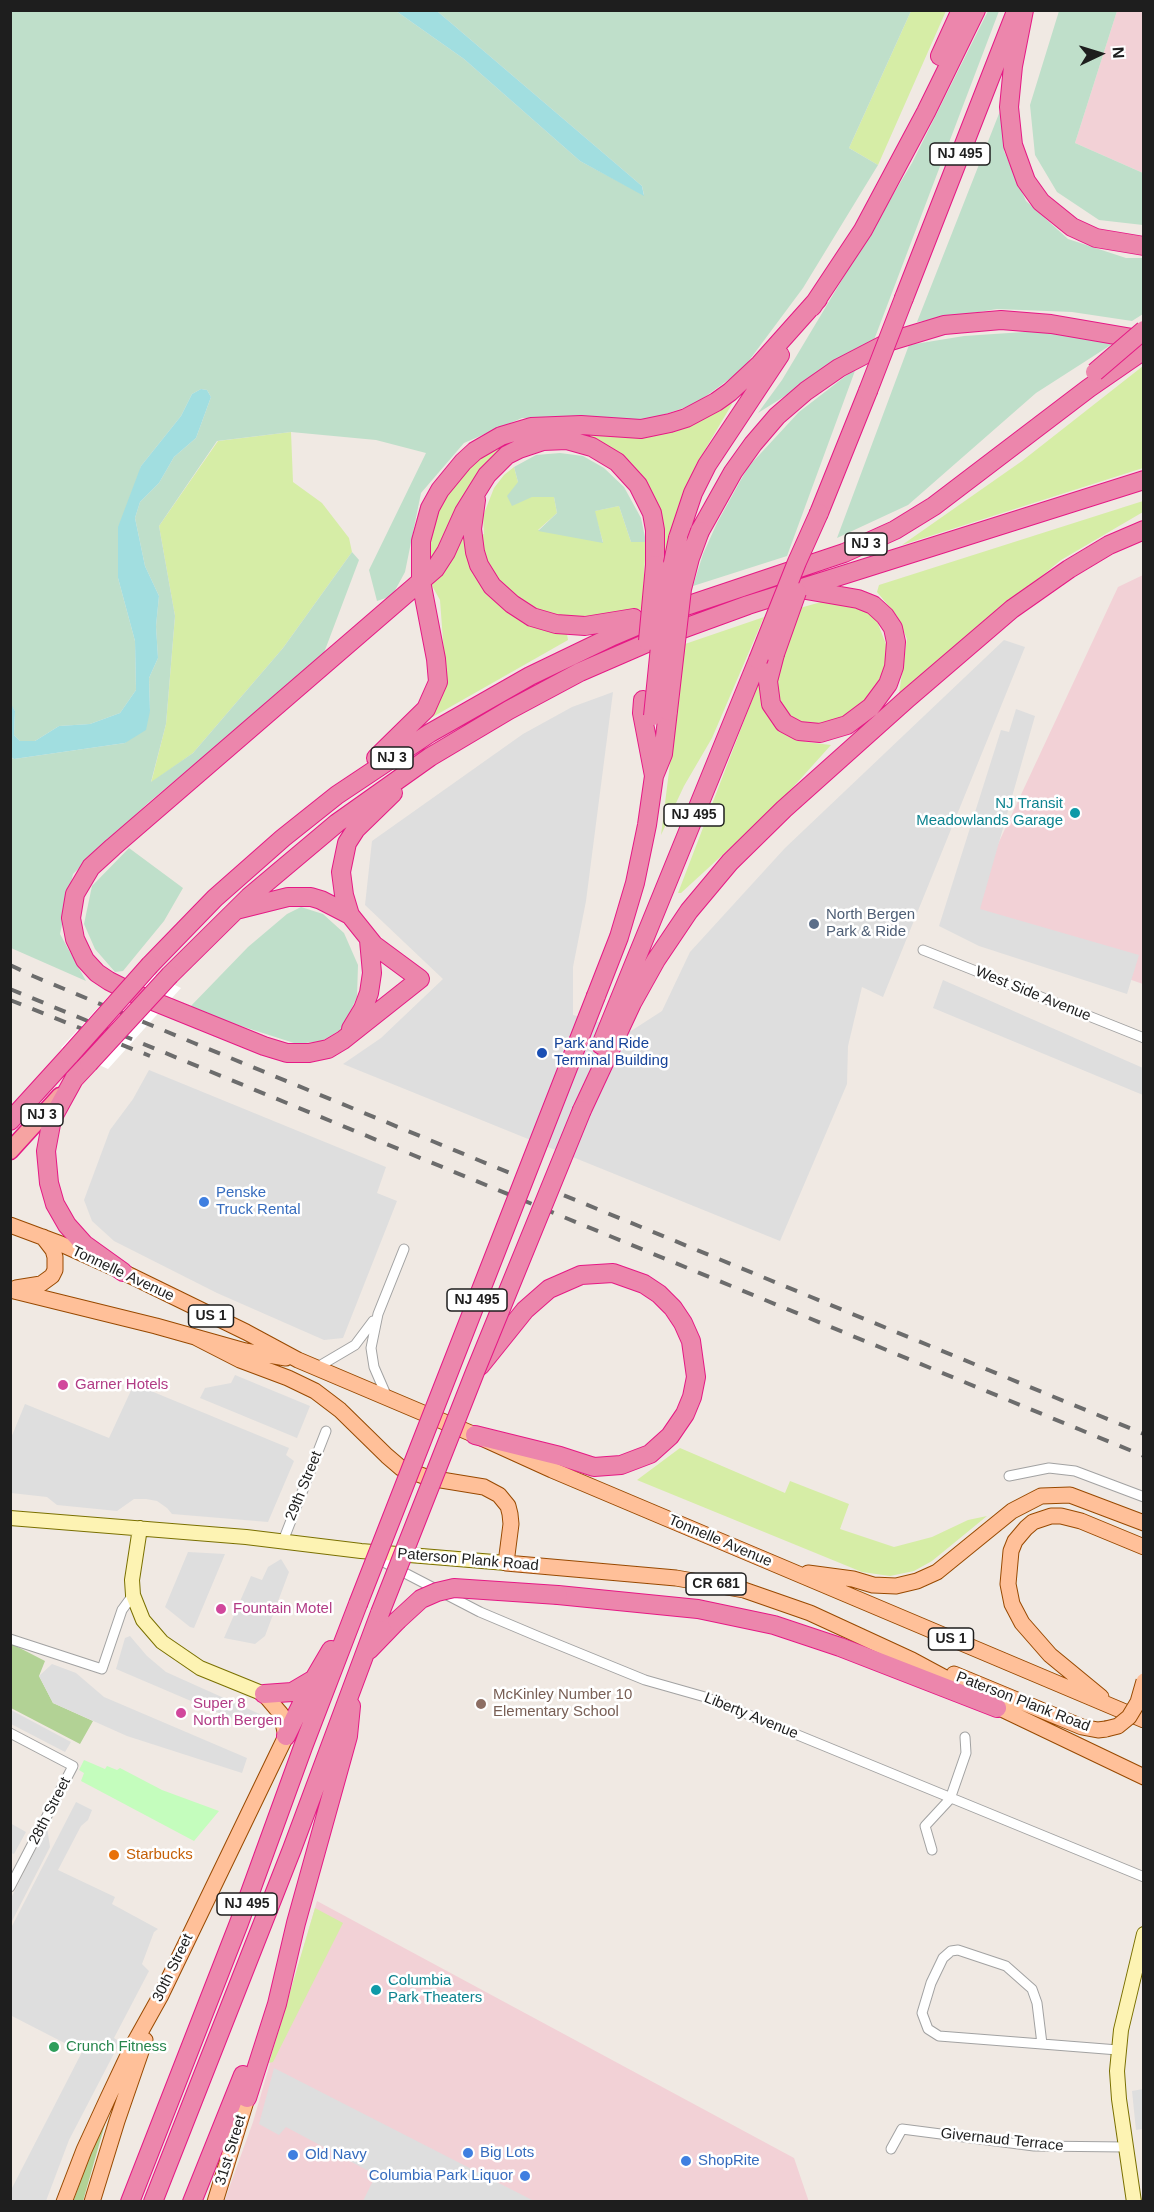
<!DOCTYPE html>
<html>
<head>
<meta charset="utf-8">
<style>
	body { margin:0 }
	#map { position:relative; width:1154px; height:2212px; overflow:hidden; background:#f0e9e3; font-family:Helvetica,sans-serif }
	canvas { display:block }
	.frame { position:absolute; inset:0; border:12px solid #1e1e1e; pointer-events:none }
	.north { position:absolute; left:1070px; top:24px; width:60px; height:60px; -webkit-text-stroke:4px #fff; paint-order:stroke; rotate:86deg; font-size:16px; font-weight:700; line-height:24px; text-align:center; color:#1e1e1e }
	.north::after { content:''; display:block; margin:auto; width:21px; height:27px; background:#1e1e1e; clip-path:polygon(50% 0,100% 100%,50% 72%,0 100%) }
</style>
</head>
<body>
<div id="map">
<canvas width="1154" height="2212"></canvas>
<div class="frame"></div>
<div class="north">N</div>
</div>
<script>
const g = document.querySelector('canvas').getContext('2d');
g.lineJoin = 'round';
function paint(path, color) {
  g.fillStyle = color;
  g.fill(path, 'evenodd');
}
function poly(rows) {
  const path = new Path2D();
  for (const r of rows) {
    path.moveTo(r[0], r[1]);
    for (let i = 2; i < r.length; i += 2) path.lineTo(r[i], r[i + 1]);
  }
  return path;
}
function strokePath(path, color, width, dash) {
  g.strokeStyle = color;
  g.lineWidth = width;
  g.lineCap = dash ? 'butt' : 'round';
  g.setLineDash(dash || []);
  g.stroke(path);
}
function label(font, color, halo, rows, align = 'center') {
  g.font = font + ' Helvetica,sans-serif';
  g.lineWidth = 5;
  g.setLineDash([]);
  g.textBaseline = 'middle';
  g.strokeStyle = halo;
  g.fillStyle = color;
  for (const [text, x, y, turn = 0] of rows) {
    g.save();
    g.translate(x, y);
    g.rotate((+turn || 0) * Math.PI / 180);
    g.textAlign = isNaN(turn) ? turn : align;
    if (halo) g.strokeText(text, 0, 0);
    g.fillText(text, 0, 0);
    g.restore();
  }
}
paint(poly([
	[1117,11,1143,11,1143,173,1075,143],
	[1143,575,1143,984,962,921,1118,587],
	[317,1901,794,2158,809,2202,224,2202,253,2122]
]), '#f2d1d6');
paint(poly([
	[911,11,946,11,878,165,849,148],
	[1143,366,1143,468,902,545,1022,461],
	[730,401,732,404,696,465,682,502,663,562,661,542,614,450,518,442,433,559,427,557,428,543,438,507,467,466,502,444,548,431,649,435],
	[291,432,293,482,322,503,349,538,352,552,283,648,193,753,151,783,166,724,175,616,159,526,218,441],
	[514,467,518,482,531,497,554,497,557,513,538,530,603,542,594,511,619,506,631,542,646,542,642,609,620,615,574,620,540,611,509,592,489,566,479,536,484,534,483,516,494,488,504,475],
	[1143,501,1143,512,1061,560,899,694,907,639,897,616,877,592,879,585],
	[468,517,473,566,567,634,568,640,422,723,445,667,440,600,431,584],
	[821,602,839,603,864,609,877,621,887,647,885,668,872,693,864,704,839,721,809,726,796,721,788,714,780,699,777,685,778,663,800,608],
	[764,617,712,738,684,786,661,835,685,644],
	[762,674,762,702,767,715,774,724,784,731,806,742,831,745,777,805,681,893,678,893],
	[680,1448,785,1493,790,1481,849,1504,840,1529,894,1547,932,1537,968,1520,987,1516,932,1561,914,1571,890,1576,862,1572,637,1480],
	[315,1908,343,1923,273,2062,269,2063]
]), '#d6eda6');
paint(poly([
	[10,1643,45,1661,39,1676,53,1703,93,1721,80,1744,11,1708],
	[107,2117,83,2201,73,2202,96,2139]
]), '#b2d295');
paint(poly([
	[11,11,396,11,464,59,580,161,644,195,642,186,437,11,911,11,849,148,878,165,803,288,742,370,695,404,645,421,522,418,464,443,421,493,405,572,392,596,377,601,369,570,426,453,376,440,291,432,217,441,159,526,175,616,166,724,151,782,193,753,283,648,352,552,359,560,322,658,148,803,73,874,60,934,86,981,11,948,10,757,14,759,125,743,150,711,149,678,158,658,156,626,159,596,145,566,135,518,140,502,159,483,174,457,196,438,211,397,207,390,201,389,192,394,181,416,141,466,118,578,135,641,136,690,120,713,90,724,59,726,35,741,20,741,14,735,15,711,10,704],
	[988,11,999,11,874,340,758,413,782,380,912,163],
	[1059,11,1117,11,1075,143,1143,173,1143,225,1099,220,1057,192,1035,155,1030,105],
	[1002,106,1004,151,1026,201,1068,239,1126,258,1143,258,1143,314,1132,321,1072,312,997,309,917,322],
	[1039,331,1117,341,1036,393,908,505,837,538,909,345,964,336],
	[856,368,787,556,693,586,703,554,717,523,748,467,799,412],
	[560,453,583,456,604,468,624,487,641,518,646,542,631,542,619,506,595,511,603,543,538,531,557,513,554,497,532,497,512,506,507,496,518,482,514,467,536,455],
	[129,848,183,888,164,921,141,949,123,971,115,972,95,949,84,924,92,886],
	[301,907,323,914,344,933,358,965,357,997,342,1029,322,1041,297,1044,188,1009,248,947,287,914]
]), '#bfdfca');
paint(poly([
	[84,1760,105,1769,107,1766,117,1770,120,1768,162,1790,219,1811,194,1841,81,1781,84,1773,79,1770]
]), '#c4fdbd');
paint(poly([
	[1004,640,1025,647,883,997,862,987,848,1046,847,1084,780,1241,343,1064,381,1038,443,979,365,905,372,841,523,734,572,707,613,692,586,901,573,967,573,1015,631,1031,662,1011,690,952,785,848],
	[1016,709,1035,716,980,909,1139,955,1127,994,979,946,939,926,1001,730,1009,732],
	[943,980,1143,1068,1143,1095,933,1008],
	[149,1070,386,1167,377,1193,397,1201,343,1338,324,1340,217,1293,114,1241,92,1221,84,1200,110,1130,133,1099],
	[235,1375,310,1406,297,1438,200,1398,205,1388,231,1383],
	[134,1384,289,1448,286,1455,294,1461,268,1522,172,1514,167,1508,157,1501,146,1499,134,1499,117,1511,57,1505,47,1497,11,1493,11,1438,25,1404,109,1438],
	[188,1552,225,1554,194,1628,190,1627,165,1607],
	[281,1559,289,1572,265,1636,255,1644,224,1638,251,1576,262,1580,268,1567],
	[130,1636,147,1656,166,1672,264,1716,259,1730,116,1669,125,1638],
	[52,1664,76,1673,104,1697,247,1758,242,1773,127,1736,53,1703,39,1676],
	[11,1710,71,1742,65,1752,11,1724],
	[76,1802,92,1810,88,1820,81,1826,58,1870,115,1897,112,1904,158,1929,154,1932,142,1964,149,1971,114,2038,120,2042,69,2140,46,2201,11,2201,11,2190,82,2052,10,2015,11,1928],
	[10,1823,26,1832,14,1854,11,1853],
	[47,1827,50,1847,11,1923,11,1898],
	[274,2068,534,2201,363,2201,376,2175,286,2127,279,2135,259,2124],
	[1143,2089,1143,2129,1136,2130,1132,2091]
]), '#dedede');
paint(poly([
	[396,11,437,11,642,186,644,196,580,161,464,59],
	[201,389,207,390,211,397,196,438,174,457,159,483,140,502,135,518,145,566,159,596,156,626,158,658,149,678,150,711,146,730,125,743,14,759,11,757,11,704,15,711,14,735,20,741,35,741,59,726,90,724,120,713,136,690,135,641,118,578,118,527,141,466,181,416,192,394]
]), '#a1dee0');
paint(poly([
	[136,966,181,988,108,1069,61,1048]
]), '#fff');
const minor = poly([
	[923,950,1144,1038],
	[316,1368,355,1345,373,1321],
	[387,1397,374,1367,371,1348,378,1314,404,1249],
	[1009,1476,1049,1468,1075,1471,1144,1497],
	[283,1541,326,1431],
	[374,1557,480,1612,537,1636,645,1680,705,1697,1144,1877],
	[10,1639,102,1669,122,1610,133,1595],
	[10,1733,73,1766,10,1887],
	[932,1850,925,1826,950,1799,966,1753,965,1737],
	[958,1950,1006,1966,1032,1989,1037,2003,1042,2044,939,2036,928,2029,922,2013,931,1983,943,1958,951,1951,958,1950],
	[1042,2044,1118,2050],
	[891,2149,902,2129,1034,2146,1126,2147]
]);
const secondary = poly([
	[10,1518,246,1537,361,1551,506,1563],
	[140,1528,132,1580,133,1595,143,1620,162,1642,200,1668,264,1694],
	[1134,2202,1119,2099,1117,2071,1121,2030,1144,1934]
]);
const primary = poly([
	[10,1225,61,1244,123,1272,246,1332,298,1360,475,1435,552,1470,1144,1720],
	[16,1288,41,1284,52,1276,55,1270,55,1257,53,1250,43,1237],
	[10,1290,156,1326,245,1351,286,1358],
	[197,1338,240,1360,288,1378,315,1391,340,1410,387,1456,401,1468,429,1478,484,1487,499,1495,508,1506,510,1514,511,1524,506,1563,676,1578,744,1590,810,1613,912,1660,964,1688],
	[808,1573,853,1579,873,1585,896,1586,917,1581,937,1572,1012,1511,1041,1496,1070,1495,1144,1523],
	[954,1674,1082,1727,1098,1730,1106,1729],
	[1101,1697,1050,1655,1022,1623,1012,1604,1008,1584,1011,1551,1015,1541,1026,1528,1033,1522,1051,1516,1061,1516,1081,1521,1144,1547],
	[987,1702,1144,1777],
	[64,2202,84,2150,107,2100,132,2047,161,1995,286,1736,281,1714,264,1694],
	[92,2202,117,2121,145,2040],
	[215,2202,247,2098]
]);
const trunk = poly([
	[10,1151,60,1096]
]);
const motorway = poly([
	[1024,10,1013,66,1009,107,1013,145,1026,181,1041,202,1072,227,1096,238,1144,246],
	[940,56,961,10],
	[904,298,1015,14],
	[812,307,863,230,926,112,976,10],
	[476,500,472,529,475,552,479,565,492,586,512,604,532,617,556,624,585,626,634,618],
	[819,513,868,391],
	[700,531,733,472,753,444,777,416,806,391,839,368,891,341,944,325,1001,320,1051,324,1144,340],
	[678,538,693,493,707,465,780,355],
	[775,654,768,681,771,704,784,723,799,731,820,733,847,725,871,707,888,684,894,667,896,642,893,628,885,616,873,605,858,599,806,590],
	[643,700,642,713,654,776],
	[376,758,426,709,438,682,436,659,421,581,421,541,430,508,440,490,463,462,475,451,501,436,531,427,581,425,641,429,670,423,686,418,716,402,730,392,760,364,818,299],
	[236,910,288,897,311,897,321,900,350,915,374,945,420,979,343,1040,328,1049,309,1053,287,1053,264,1046,133,993,109,981,97,973,85,960,75,939,71,918,75,894,91,867,113,847,435,569,446,552,464,512,487,475,507,455,519,449,543,441,567,440,592,447,617,462,638,485,652,513,655,530,655,565],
	[350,915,344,895,341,872,347,843,356,829,393,793],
	[150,965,215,898,283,838,337,795,430,733,530,676,613,636,674,610,844,553,895,530,934,506,1089,388,1144,350],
	[170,975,249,897,337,823,430,757,509,710,580,672,663,636,748,605,1144,480],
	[596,996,619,937,635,883,647,825,654,776,663,754,668,711],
	[351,1029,363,1009,369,993,372,973,369,940],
	[601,1045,758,660],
	[89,1063,74,1079,52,1119,46,1151,49,1183,55,1204,67,1225,84,1244,123,1272],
	[582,1110,632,1003,656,960,689,911,730,862,784,809,907,699,1012,609,1069,569,1109,545,1144,530],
	[10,1121,70,1055],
	[475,1435,560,1456,594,1467,621,1465,650,1454,670,1436,685,1414,692,1397,696,1377,691,1341,683,1323,673,1308,659,1294,644,1284,613,1273,581,1275,549,1289,525,1310,480,1366],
	[558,1595,698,1609,774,1625,840,1647,997,1708],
	[369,1650,397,1621],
	[264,1694,292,1692,314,1679],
	[286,1736,314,1679,331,1650],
	[247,2098,277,2004,296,1923,348,1736,351,1706],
	[130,2202,239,1923,303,1747,358,1604],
	[153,2202,292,1849,380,1613],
	[192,2202,243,2075]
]);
strokePath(minor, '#a2a2a2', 11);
strokePath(secondary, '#7a7000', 16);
strokePath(primary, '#984900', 17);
strokePath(trunk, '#e51985', 19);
strokePath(motorway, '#e51985', 20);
strokePath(minor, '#fff', 9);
strokePath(secondary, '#fdf3b3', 14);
strokePath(primary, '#ffc099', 15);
strokePath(trunk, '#f6a3a2', 16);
strokePath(motorway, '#ec86ac', 18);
strokePath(poly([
	[10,965,33,976,194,1043,1144,1434],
	[10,989,1144,1456],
	[10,1000,150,1056]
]), '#6c6c6c', 4, [12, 12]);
const primaryBridge = poly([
	[1106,1729,1118,1726,1129,1717,1138,1702,1144,1681]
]);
const motorwayBridge = poly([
	[1095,372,1144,330],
	[868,391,904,298],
	[648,641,655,565],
	[775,654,797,592],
	[758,660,797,562,819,513],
	[668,711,682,589,690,558,700,531],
	[653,716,664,607,678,538],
	[70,1055,150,965],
	[89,1063,170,975],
	[358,1604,596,996],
	[380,1613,475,1372,582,1110],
	[397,1621,421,1599,437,1592,454,1588,558,1595]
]);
strokePath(primaryBridge, '#984900', 17, []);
strokePath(motorwayBridge, '#e51985', 20, []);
strokePath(primaryBridge, '#ffc099', 15);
strokePath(motorwayBridge, '#ec86ac', 18);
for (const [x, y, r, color] of [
	[1075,813,6,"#0f9aa8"],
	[814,924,6,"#5c6f8a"],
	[542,1053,6,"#1a4fb4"],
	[204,1202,6,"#3f7fe0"],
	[63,1385,6,"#d1479c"],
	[221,1609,6,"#d1479c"],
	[481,1704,6,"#8d6e63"],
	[181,1713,6,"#d1479c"],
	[114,1855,6,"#e8710a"],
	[376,1990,6,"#0f9aa8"],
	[54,2047,6,"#2e9e5b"],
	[468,2153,6,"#3f7fe0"],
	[293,2155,6,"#3f7fe0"],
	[686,2161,6,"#3f7fe0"],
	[525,2176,6,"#3f7fe0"]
]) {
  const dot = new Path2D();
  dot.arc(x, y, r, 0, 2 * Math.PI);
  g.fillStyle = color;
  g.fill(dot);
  strokePath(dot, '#fff', 2);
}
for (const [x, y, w] of [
	[960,154,60],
	[866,544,42],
	[392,758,42],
	[694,815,60],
	[42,1115,42],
	[477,1300,60],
	[211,1316,45],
	[716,1584,60],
	[951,1639,45],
	[247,1904,60]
]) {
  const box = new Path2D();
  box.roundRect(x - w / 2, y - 11, w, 22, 4.5);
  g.fillStyle = '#fff';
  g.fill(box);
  strokePath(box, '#1e1e1e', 1.5);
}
label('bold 14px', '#1e1e1e', null, [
	["NJ 495",960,154],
	["NJ 3",866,544],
	["NJ 3",392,758],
	["NJ 495",694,815],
	["NJ 3",42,1115],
	["NJ 495",477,1300],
	["US 1",211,1316],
	["CR 681",716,1584],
	["US 1",951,1639],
	["NJ 495",247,1904]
]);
label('15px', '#0d838f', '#fff', [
	["NJ Transit",1063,804],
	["Meadowlands Garage",1063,821],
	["Columbia",388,1981,"left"],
	["Park Theaters",388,1998,"left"]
], 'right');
label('15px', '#4e5e75', '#fff', [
	["North Bergen",826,915],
	["Park & Ride",826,932]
], 'left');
label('15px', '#1e1e1e', '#fff', [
	["West Side Avenue",1033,994,22],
	["Tonnelle Avenue",123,1274,25],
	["29th Street",304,1486,-68],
	["Tonnelle Avenue",720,1541,23],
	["Paterson Plank Road",468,1560,5],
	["Paterson Plank Road",1023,1702,21],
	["Liberty Avenue",751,1716,22],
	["28th Street",50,1811,-63],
	["30th Street",173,1968,-64],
	["Givernaud Terrace",1002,2140,6],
	["31st Street",231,2150,-73]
]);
label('15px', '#164399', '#fff', [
	["Park and Ride",554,1044],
	["Terminal Building",554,1061]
], 'left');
label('15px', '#366cbe', '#fff', [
	["Penske",216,1193],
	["Truck Rental",216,1210],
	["Big Lots",480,2153],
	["Old Navy",305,2155],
	["ShopRite",698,2161],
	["Columbia Park Liquor",513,2176,"right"]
], 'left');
label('15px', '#b23c85', '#fff', [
	["Garner Hotels",75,1385],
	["Fountain Motel",233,1609],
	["Super 8",193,1704],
	["North Bergen",193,1721]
], 'left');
label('15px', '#785e54', '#fff', [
	["McKinley Number 10",493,1695],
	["Elementary School",493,1712]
], 'left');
label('15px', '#c56008', '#fff', [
	["Starbucks",126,1855]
], 'left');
label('15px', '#27864d', '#fff', [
	["Crunch Fitness",66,2047]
], 'left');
</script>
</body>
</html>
